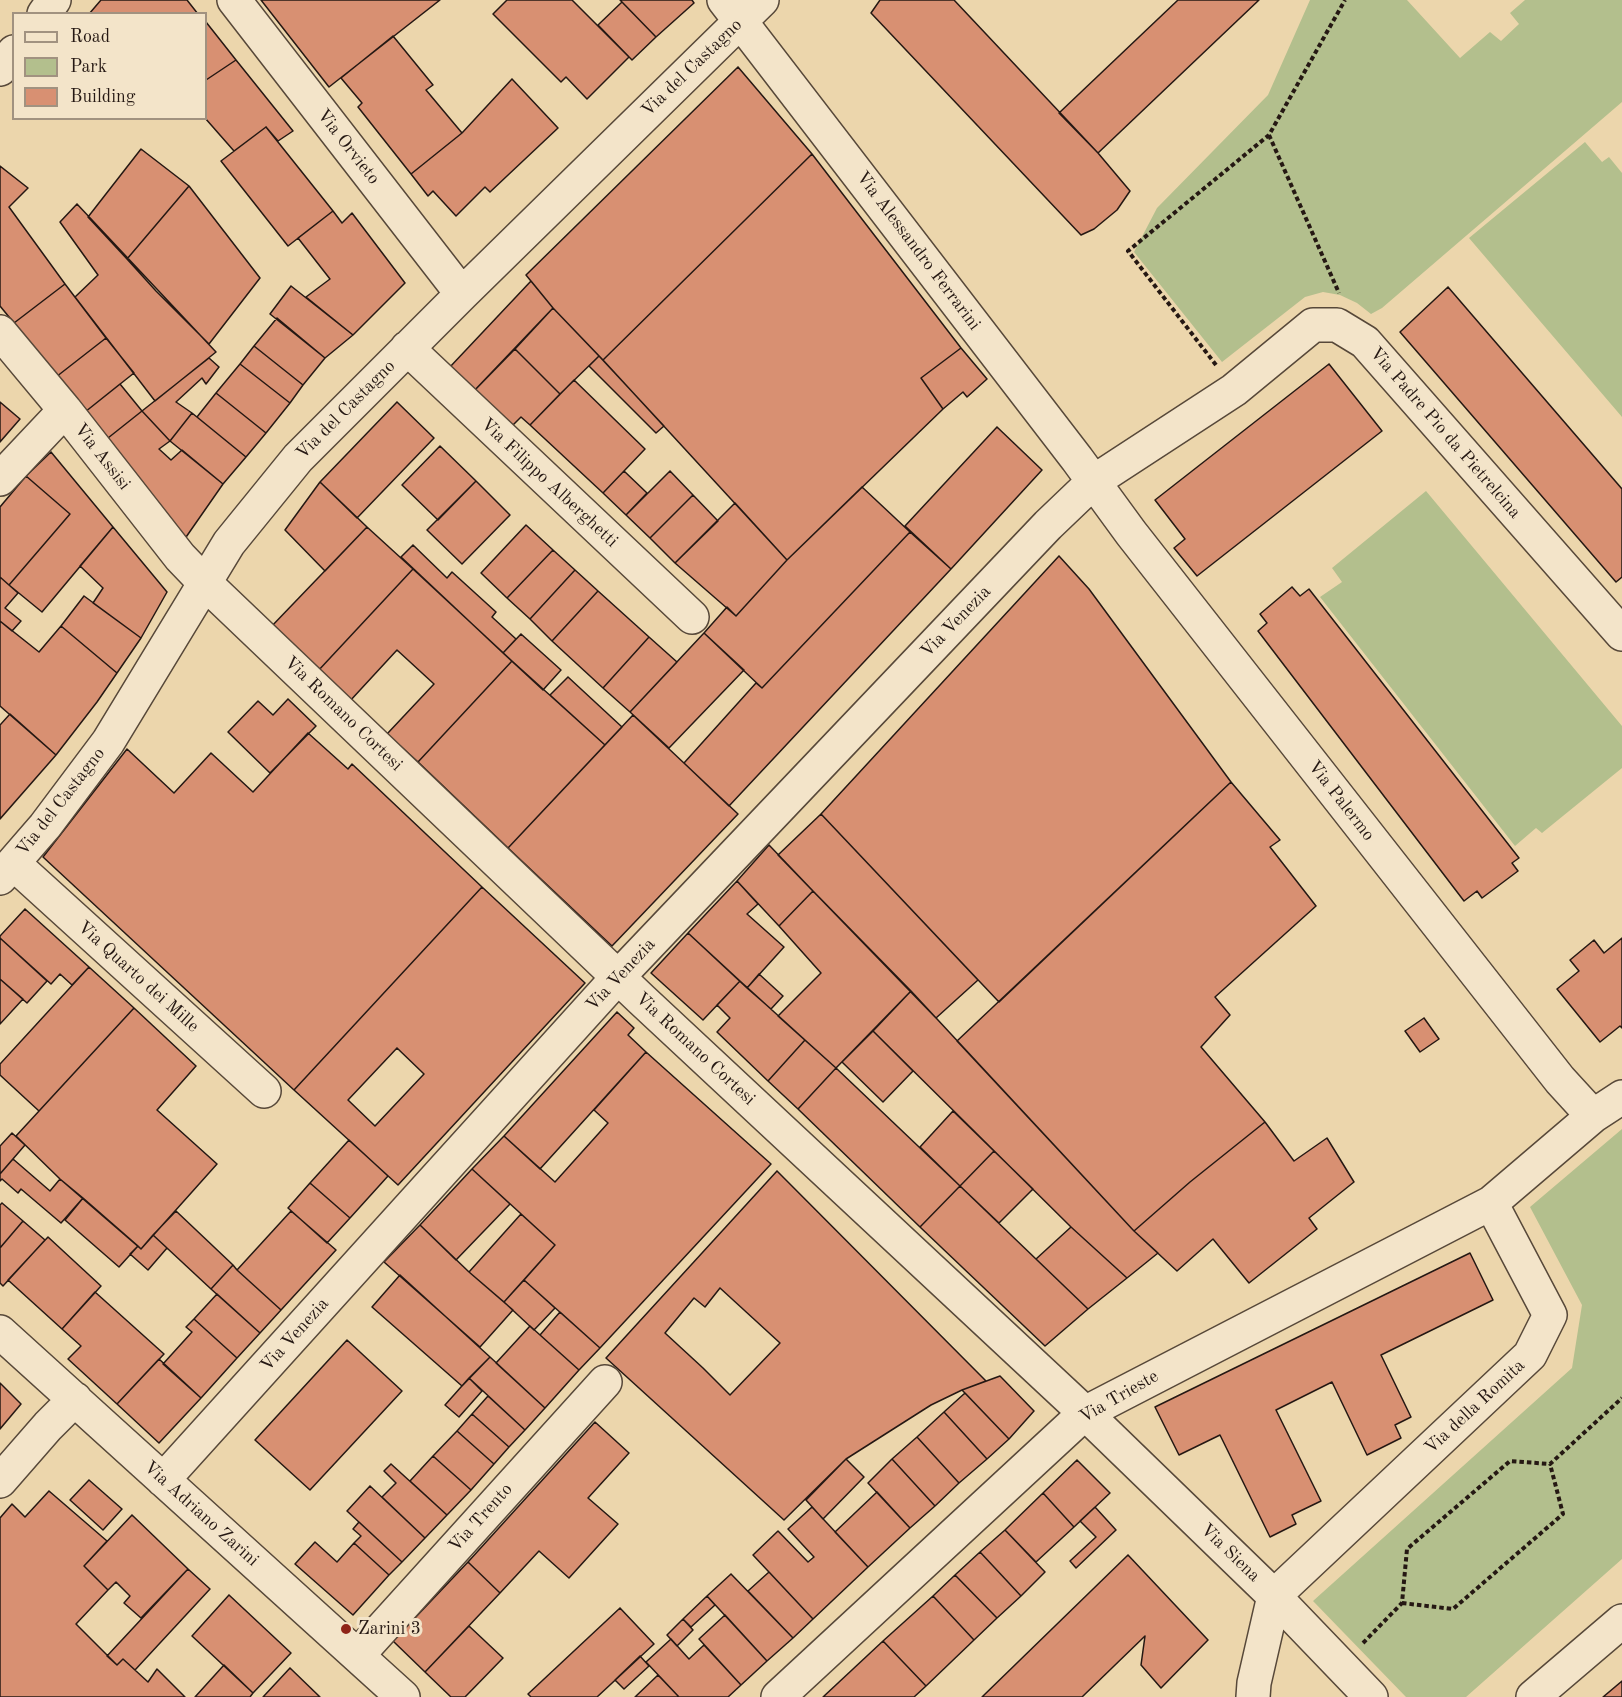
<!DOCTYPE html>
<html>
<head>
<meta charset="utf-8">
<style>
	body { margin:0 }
	#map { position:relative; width:1622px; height:1697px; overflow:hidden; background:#ecd6ac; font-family:"Old Standard TT",serif }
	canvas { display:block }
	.legend { position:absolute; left:12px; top:12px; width:195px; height:108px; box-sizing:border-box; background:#f3e4c9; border:2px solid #a19280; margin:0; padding:8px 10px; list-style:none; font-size:18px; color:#251813 }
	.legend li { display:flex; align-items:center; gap:12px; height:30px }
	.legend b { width:30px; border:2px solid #a19280 }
</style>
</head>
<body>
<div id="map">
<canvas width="1622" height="1697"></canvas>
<ul class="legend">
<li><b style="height:8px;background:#f3e4c9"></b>Road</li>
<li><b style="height:16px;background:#b3bf8d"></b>Park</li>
<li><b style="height:16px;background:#d89072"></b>Building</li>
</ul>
</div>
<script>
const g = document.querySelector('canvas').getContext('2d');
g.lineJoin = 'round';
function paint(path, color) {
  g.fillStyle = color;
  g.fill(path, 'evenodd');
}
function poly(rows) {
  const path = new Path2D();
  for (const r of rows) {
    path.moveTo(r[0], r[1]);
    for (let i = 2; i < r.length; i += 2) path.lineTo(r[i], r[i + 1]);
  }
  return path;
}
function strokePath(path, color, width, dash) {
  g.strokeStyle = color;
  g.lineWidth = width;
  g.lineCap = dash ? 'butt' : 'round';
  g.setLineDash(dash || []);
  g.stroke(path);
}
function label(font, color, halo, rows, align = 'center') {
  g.font = font + ' "Old Standard TT",serif';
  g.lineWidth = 6;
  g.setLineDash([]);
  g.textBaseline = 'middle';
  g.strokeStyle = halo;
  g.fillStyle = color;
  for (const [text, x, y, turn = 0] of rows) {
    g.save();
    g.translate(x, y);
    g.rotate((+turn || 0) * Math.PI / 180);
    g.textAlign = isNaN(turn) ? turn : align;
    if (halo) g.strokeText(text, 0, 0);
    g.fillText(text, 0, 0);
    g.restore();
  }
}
paint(poly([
	[1310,0,1407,0,1460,58,1490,32,1501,41,1519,24,1510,13,1525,0,1622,0,1622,102,1382,308,1371,314,1357,303,1340,295,1323,292,1305,297,1222,362,1134,252,1157,208,1268,95],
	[1585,142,1602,162,1609,157,1622,173,1622,417,1469,238],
	[1426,491,1622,726,1622,768,1542,833,1536,828,1515,846,1320,597,1342,582,1332,568],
	[1622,1129,1622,1559,1466,1697,1406,1697,1313,1601,1572,1368,1582,1305,1530,1207]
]), '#b3bf8d');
const building = poly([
	[101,0,187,0,198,14,89,14,101,0],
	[261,0,440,0,329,87,261,0],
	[507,0,572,0,629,57,587,99,566,77,561,82,493,14,507,0],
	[620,0,692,0,694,3,656,37,620,0],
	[880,0,954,0,1098,153,1130,191,1117,210,1094,229,1081,235,871,13,880,0],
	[1178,0,1259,0,1098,153,1059,113,1178,0],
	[622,2,656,37,632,60,598,25,622,2],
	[206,22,236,60,206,80,206,22],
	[393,36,433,85,426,90,462,133,411,174,358,107,362,103,341,78,393,36],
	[236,60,293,131,278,141,266,127,234,151,205,118,206,80,236,60],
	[738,67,812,154,603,360,553,308,526,275,738,67],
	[512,79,558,128,490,192,485,187,456,216,433,191,428,196,411,174,462,133,512,79],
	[266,127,333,211,288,246,221,161,266,127],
	[141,149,189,186,127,259,88,217,141,149],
	[812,154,961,348,921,378,943,409,787,560,603,360,812,154],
	[0,166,28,188,9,207,65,284,14,323,0,306,0,166],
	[189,186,260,278,209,344,156,291,127,259,189,186],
	[77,204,216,352,155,401,75,297,98,275,60,222,77,204],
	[333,211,342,223,352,213,405,283,353,335,306,297,330,279,298,238,333,211],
	[531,281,553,308,472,393,449,368,531,281],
	[65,284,106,338,56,377,14,323,65,284],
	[291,286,353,335,325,358,270,314,291,286],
	[1448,287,1622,489,1622,577,1616,582,1400,332,1448,287],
	[553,308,599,356,560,394,515,349,553,308],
	[277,318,325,358,303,385,254,346,277,318],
	[106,338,134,373,85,412,56,377,106,338],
	[254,346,303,385,290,403,240,364,254,346],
	[961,348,987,379,967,397,963,392,943,409,921,378,961,348],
	[515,349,560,394,530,425,521,417,509,429,472,393,515,349],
	[599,356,664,426,656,433,589,366,599,356],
	[209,358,219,367,206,384,202,378,176,402,192,413,170,441,142,411,209,358],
	[240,364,290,403,266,433,216,393,240,364],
	[1329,364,1382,431,1197,576,1174,548,1185,539,1155,500,1329,364],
	[574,380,645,449,603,493,530,425,574,380],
	[120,384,142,411,108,438,85,412,120,384],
	[216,393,266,433,246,457,197,417,216,393],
	[0,402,20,419,0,442,0,402],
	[397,402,434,438,357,518,320,482,397,402],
	[142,411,170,441,159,449,171,460,182,450,223,484,184,540,108,438,142,411],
	[192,413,246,457,223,484,170,441,192,413],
	[997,427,1042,470,951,569,905,526,997,427],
	[440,446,476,481,438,520,402,485,440,446],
	[51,452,113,527,42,612,9,585,70,514,26,476,51,452],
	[624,471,647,493,626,515,603,493,624,471],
	[670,471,693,495,650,538,626,515,670,471],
	[26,476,70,514,9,585,0,577,0,507,26,476],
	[476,481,510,515,462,564,427,530,476,481],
	[320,482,367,527,325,571,285,530,320,482],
	[862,487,910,532,762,688,704,633,727,607,736,616,787,560,862,487],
	[693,495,718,521,675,563,650,538,693,495],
	[735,503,787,560,736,616,675,563,735,503],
	[526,525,553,550,507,598,481,573,526,525],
	[113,527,167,592,141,638,93,603,103,588,80,566,113,527],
	[367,527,413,569,317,672,269,629,367,527],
	[910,532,951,569,729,806,684,763,756,683,762,688,910,532],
	[413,545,447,578,452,572,496,612,492,617,516,639,503,653,401,557,413,545],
	[553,550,575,570,530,619,507,598,553,550],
	[1059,556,1089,589,1231,782,999,1002,821,814,1059,556],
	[413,569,512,661,418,762,387,734,434,684,397,650,349,702,317,672,413,569],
	[575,570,598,591,552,641,530,619,575,570],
	[0,577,18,593,5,608,21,621,12,631,0,621,0,577],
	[1292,587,1300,596,1309,589,1519,858,1512,863,1518,871,1482,898,1477,891,1464,901,1258,631,1267,623,1260,614,1292,587],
	[598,591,649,637,603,688,552,641,598,591],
	[84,596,141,638,117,673,61,626,84,596],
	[0,621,39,652,61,626,117,673,97,702,56,755,0,706,0,621],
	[704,633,744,670,669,748,630,712,704,633],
	[521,634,561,670,543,690,503,653,521,634],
	[649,637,677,662,630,712,603,688,649,637],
	[512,661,605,745,508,848,418,762,512,661],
	[568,677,622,727,605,745,550,695,568,677],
	[288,699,316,726,270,773,228,732,258,701,273,715,288,699],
	[10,714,56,755,0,819,0,725,10,714],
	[633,715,738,814,612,946,508,848,633,715],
	[308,733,348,769,352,764,482,887,294,1090,43,857,127,749,174,793,211,753,253,792,308,733],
	[1231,782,1280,840,1270,847,1316,906,1215,997,1230,1015,1201,1047,1265,1122,1190,1182,1134,1231,957,1041,1231,782],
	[821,814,978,980,936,1018,778,855,821,814],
	[769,845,813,891,779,926,737,881,769,845],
	[737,881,758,904,747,914,784,947,747,988,688,933,737,881],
	[482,887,585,983,398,1185,294,1090,482,887],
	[397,1048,424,1074,375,1126,348,1100,397,1048],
	[813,891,911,991,836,1068,778,1016,821,973,779,926,813,891],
	[25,909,89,967,72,985,60,974,51,984,0,938,0,936,25,909],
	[688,933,740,981,703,1020,651,973,688,933],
	[0,938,47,981,27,1003,0,979,0,938],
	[1622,938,1622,1028,1620,1026,1600,1042,1557,989,1579,971,1570,960,1594,940,1604,953,1622,938],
	[89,967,134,1008,39,1111,0,1075,0,1064,89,967],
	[759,974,783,996,771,1009,747,988,759,974],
	[0,979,23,999,0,1024,0,979],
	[740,981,805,1040,768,1081,717,1032,730,1018,717,1005,740,981],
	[911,991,1134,1231,1158,1253,1127,1278,1071,1227,873,1031,911,991],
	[134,1008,196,1066,157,1110,217,1164,141,1249,60,1179,16,1136,134,1008],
	[617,1012,634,1028,628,1035,646,1052,540,1169,504,1136,617,1012],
	[1424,1018,1439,1039,1420,1052,1405,1031,1424,1018],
	[873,1031,913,1071,883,1102,842,1062,873,1031],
	[805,1040,836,1068,798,1109,768,1081,805,1040],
	[646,1052,771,1164,600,1348,524,1280,555,1245,472,1169,504,1136,555,1182,608,1123,594,1110,646,1052],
	[836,1068,960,1186,920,1227,798,1109,836,1068],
	[953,1111,994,1151,960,1186,920,1147,953,1111],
	[1265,1122,1294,1161,1327,1138,1354,1182,1309,1218,1317,1229,1249,1283,1213,1239,1177,1271,1134,1231,1190,1182,1265,1122],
	[12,1133,25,1145,0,1174,0,1146,12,1133],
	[349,1140,388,1176,350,1218,310,1183,349,1140],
	[994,1151,1033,1189,999,1223,960,1186,994,1151],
	[13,1159,50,1191,60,1179,83,1198,61,1223,21,1189,18,1193,2,1179,0,1181,0,1174,13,1159],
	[472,1169,510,1204,456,1260,420,1225,472,1169],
	[777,1171,986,1381,962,1390,931,1405,846,1459,784,1520,606,1358,777,1171],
	[720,1288,780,1343,730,1395,703,1368,665,1333,694,1298,705,1307,720,1288],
	[310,1183,350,1218,327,1243,288,1208,310,1183],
	[960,1186,1088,1309,1045,1346,920,1227,960,1186],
	[83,1198,138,1246,119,1267,65,1220,83,1198],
	[2,1203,23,1221,0,1248,0,1205,2,1203],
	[176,1211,233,1265,211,1289,153,1235,176,1211],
	[291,1211,336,1250,281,1310,237,1270,291,1211],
	[521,1214,555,1245,504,1302,469,1272,521,1214],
	[23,1221,45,1240,3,1286,0,1283,0,1248,23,1221],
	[420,1225,469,1272,513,1310,480,1347,384,1262,420,1225],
	[1071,1227,1127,1278,1088,1309,1036,1259,1071,1227],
	[153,1235,167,1248,148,1270,130,1254,138,1246,141,1249,153,1235],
	[48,1237,101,1286,62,1329,8,1280,48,1237],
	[1470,1253,1493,1300,1381,1355,1411,1417,1395,1425,1401,1438,1367,1455,1332,1382,1276,1410,1321,1501,1292,1515,1296,1524,1270,1537,1220,1435,1179,1455,1155,1407,1470,1253],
	[233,1265,237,1270,281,1310,260,1333,211,1289,233,1265],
	[400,1275,490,1357,462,1386,372,1307,400,1275],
	[524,1280,555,1308,534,1330,504,1302,524,1280],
	[95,1292,164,1354,117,1404,68,1359,81,1346,62,1329,95,1292],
	[217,1294,260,1333,237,1358,194,1319,217,1294],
	[560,1312,600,1348,579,1370,540,1335,560,1312],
	[194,1319,237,1358,201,1398,163,1364,192,1332,186,1327,194,1319],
	[530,1326,579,1370,545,1408,496,1363,530,1326],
	[347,1340,402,1391,310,1490,255,1440,347,1340],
	[490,1357,545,1408,525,1430,469,1378,490,1357],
	[159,1359,201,1398,159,1443,117,1404,159,1359],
	[1000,1376,1034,1411,1009,1439,962,1390,1000,1376],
	[469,1378,482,1391,459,1417,445,1405,469,1378],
	[0,1383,21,1404,0,1429,0,1383],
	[965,1393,1009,1439,987,1459,944,1412,965,1393],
	[488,1396,525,1430,509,1447,472,1414,488,1396],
	[944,1412,987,1459,959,1483,917,1437,944,1412],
	[472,1414,509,1447,494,1464,457,1431,472,1414],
	[595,1422,629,1453,588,1498,618,1524,569,1578,539,1551,500,1593,468,1562,595,1422],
	[457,1431,494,1464,471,1490,433,1456,457,1431],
	[917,1437,959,1483,935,1506,892,1459,917,1437],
	[433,1456,471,1490,447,1515,410,1481,433,1456],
	[846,1459,864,1477,823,1519,806,1500,846,1459],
	[892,1459,935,1506,910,1528,868,1483,892,1459],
	[1077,1460,1110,1493,1074,1527,1043,1493,1077,1460],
	[391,1464,447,1515,425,1538,382,1497,396,1483,384,1471,391,1464],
	[89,1480,122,1509,103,1530,70,1500,89,1480],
	[370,1486,425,1538,402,1562,347,1511,370,1486],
	[49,1491,107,1541,84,1566,108,1590,76,1624,117,1665,123,1659,148,1682,157,1669,185,1697,0,1697,0,1518,12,1504,25,1517,49,1491],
	[877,1492,910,1528,868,1567,835,1532,877,1492],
	[1043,1493,1074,1527,1036,1562,1005,1530,1043,1493],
	[812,1507,868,1567,813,1619,753,1555,778,1531,808,1562,814,1557,788,1529,812,1507],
	[1095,1507,1116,1530,1076,1568,1070,1561,1096,1537,1080,1521,1095,1507],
	[132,1515,188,1569,141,1618,124,1603,130,1596,116,1582,108,1590,84,1566,132,1515],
	[359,1522,402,1562,389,1575,354,1543,361,1536,353,1529,359,1522],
	[1005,1530,1045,1572,1021,1596,980,1552,1005,1530],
	[315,1542,337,1562,354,1543,389,1575,353,1615,295,1564,315,1542],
	[980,1552,1021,1596,997,1618,955,1575,980,1552],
	[1128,1555,1208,1640,1161,1688,1141,1665,1145,1636,1082,1697,982,1697,1128,1555],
	[468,1562,500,1593,425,1672,393,1641,468,1562],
	[188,1569,210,1589,135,1670,123,1659,117,1665,107,1656,188,1569],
	[769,1572,813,1619,793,1638,748,1591,769,1572],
	[731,1574,793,1638,767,1661,707,1596,731,1574],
	[955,1575,997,1618,974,1640,933,1596,955,1575],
	[229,1595,291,1653,253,1693,192,1636,229,1595],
	[707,1596,715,1605,691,1627,683,1619,707,1596],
	[933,1596,974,1640,926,1686,883,1641,933,1596],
	[620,1608,654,1644,597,1697,531,1697,528,1694,620,1608],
	[725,1615,767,1661,741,1685,699,1639,725,1615],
	[683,1619,693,1630,677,1646,667,1635,683,1619],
	[469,1626,503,1658,465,1697,451,1697,425,1672,469,1626],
	[671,1639,689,1659,704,1645,741,1685,728,1697,679,1697,646,1662,671,1639],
	[883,1641,926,1686,914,1697,823,1697,883,1641],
	[640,1656,649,1666,624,1689,615,1680,640,1656],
	[224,1665,253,1693,250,1697,195,1697,224,1665],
	[290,1668,320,1697,263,1697,290,1668],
	[658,1675,679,1697,635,1697,658,1675],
	[1622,1681,1622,1697,1603,1697,1622,1681]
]);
paint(building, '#d89072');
strokePath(building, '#251813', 1.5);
const minor = poly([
	[234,0,462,294],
	[724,0,1077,459,1131,533,1560,1080,1593,1116],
	[44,14,54,0],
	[0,69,14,52],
	[0,332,65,410,180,557,204,582,641,999,1085,1413,1274,1596,1371,1697],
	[407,348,692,617],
	[0,479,65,410],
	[13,863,264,1091],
	[0,878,45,826,108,742,229,543,298,458,462,294,762,0],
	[0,1332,403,1697],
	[163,1480,618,977,1048,525,1093,482,1234,390,1313,325,1337,325,1365,342,1622,634],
	[0,1481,48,1426,75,1399],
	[358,1655,605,1382],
	[778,1697,1085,1413,1491,1203],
	[1253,1697,1254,1683,1274,1596,1530,1355,1550,1315,1491,1203,1593,1116,1622,1097],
	[1533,1697,1622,1621]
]);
strokePath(minor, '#574839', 36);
strokePath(poly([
	[1269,135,1339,293],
	[1216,365,1128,251,1269,135,1345,0],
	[1402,1603,1453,1609,1563,1514,1550,1464],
	[1363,1643,1402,1603,1407,1549,1510,1461,1550,1464,1622,1398]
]), '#251813', 4, [4.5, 3]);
strokePath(minor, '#f3e4c9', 33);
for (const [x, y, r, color] of [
	[346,1629,6,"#8f2418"]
]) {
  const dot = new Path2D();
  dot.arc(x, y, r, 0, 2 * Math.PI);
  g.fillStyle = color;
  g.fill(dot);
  strokePath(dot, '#f3e4c9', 2);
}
label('18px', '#251813', '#f3e4c9', [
	["Via del Castagno",692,68,-44],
	["Via Orvieto",348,147,52],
	["Via Alessandro Ferrarini",918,251,53],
	["Via del Castagno",346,410,-45],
	["Via Padre Pio da Pietrelcina",1445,433,49],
	["Via Assisi",102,457,52],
	["Via Filippo Alberghetti",549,483,43],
	["Via Venezia",956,622,-46],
	["Via Romano Cortesi",343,714,44],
	["Via Palermo",1341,801,52],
	["Via del Castagno",61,802,-52],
	["Via Venezia",621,975,-47],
	["Via Quarto dei Mille",138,977,42],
	["Via Romano Cortesi",695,1049,43],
	["Via Venezia",295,1335,-48],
	["Via Trieste",1119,1397,-30],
	["Via della Romita",1475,1407,-43],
	["Via Adriano Zarini",201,1514,42],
	["Via Trento",481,1518,-48],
	["Via Siena",1230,1553,44]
]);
label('18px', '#251813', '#f3e4c9', [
	["Zarini 3",358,1629]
], 'left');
</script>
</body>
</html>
